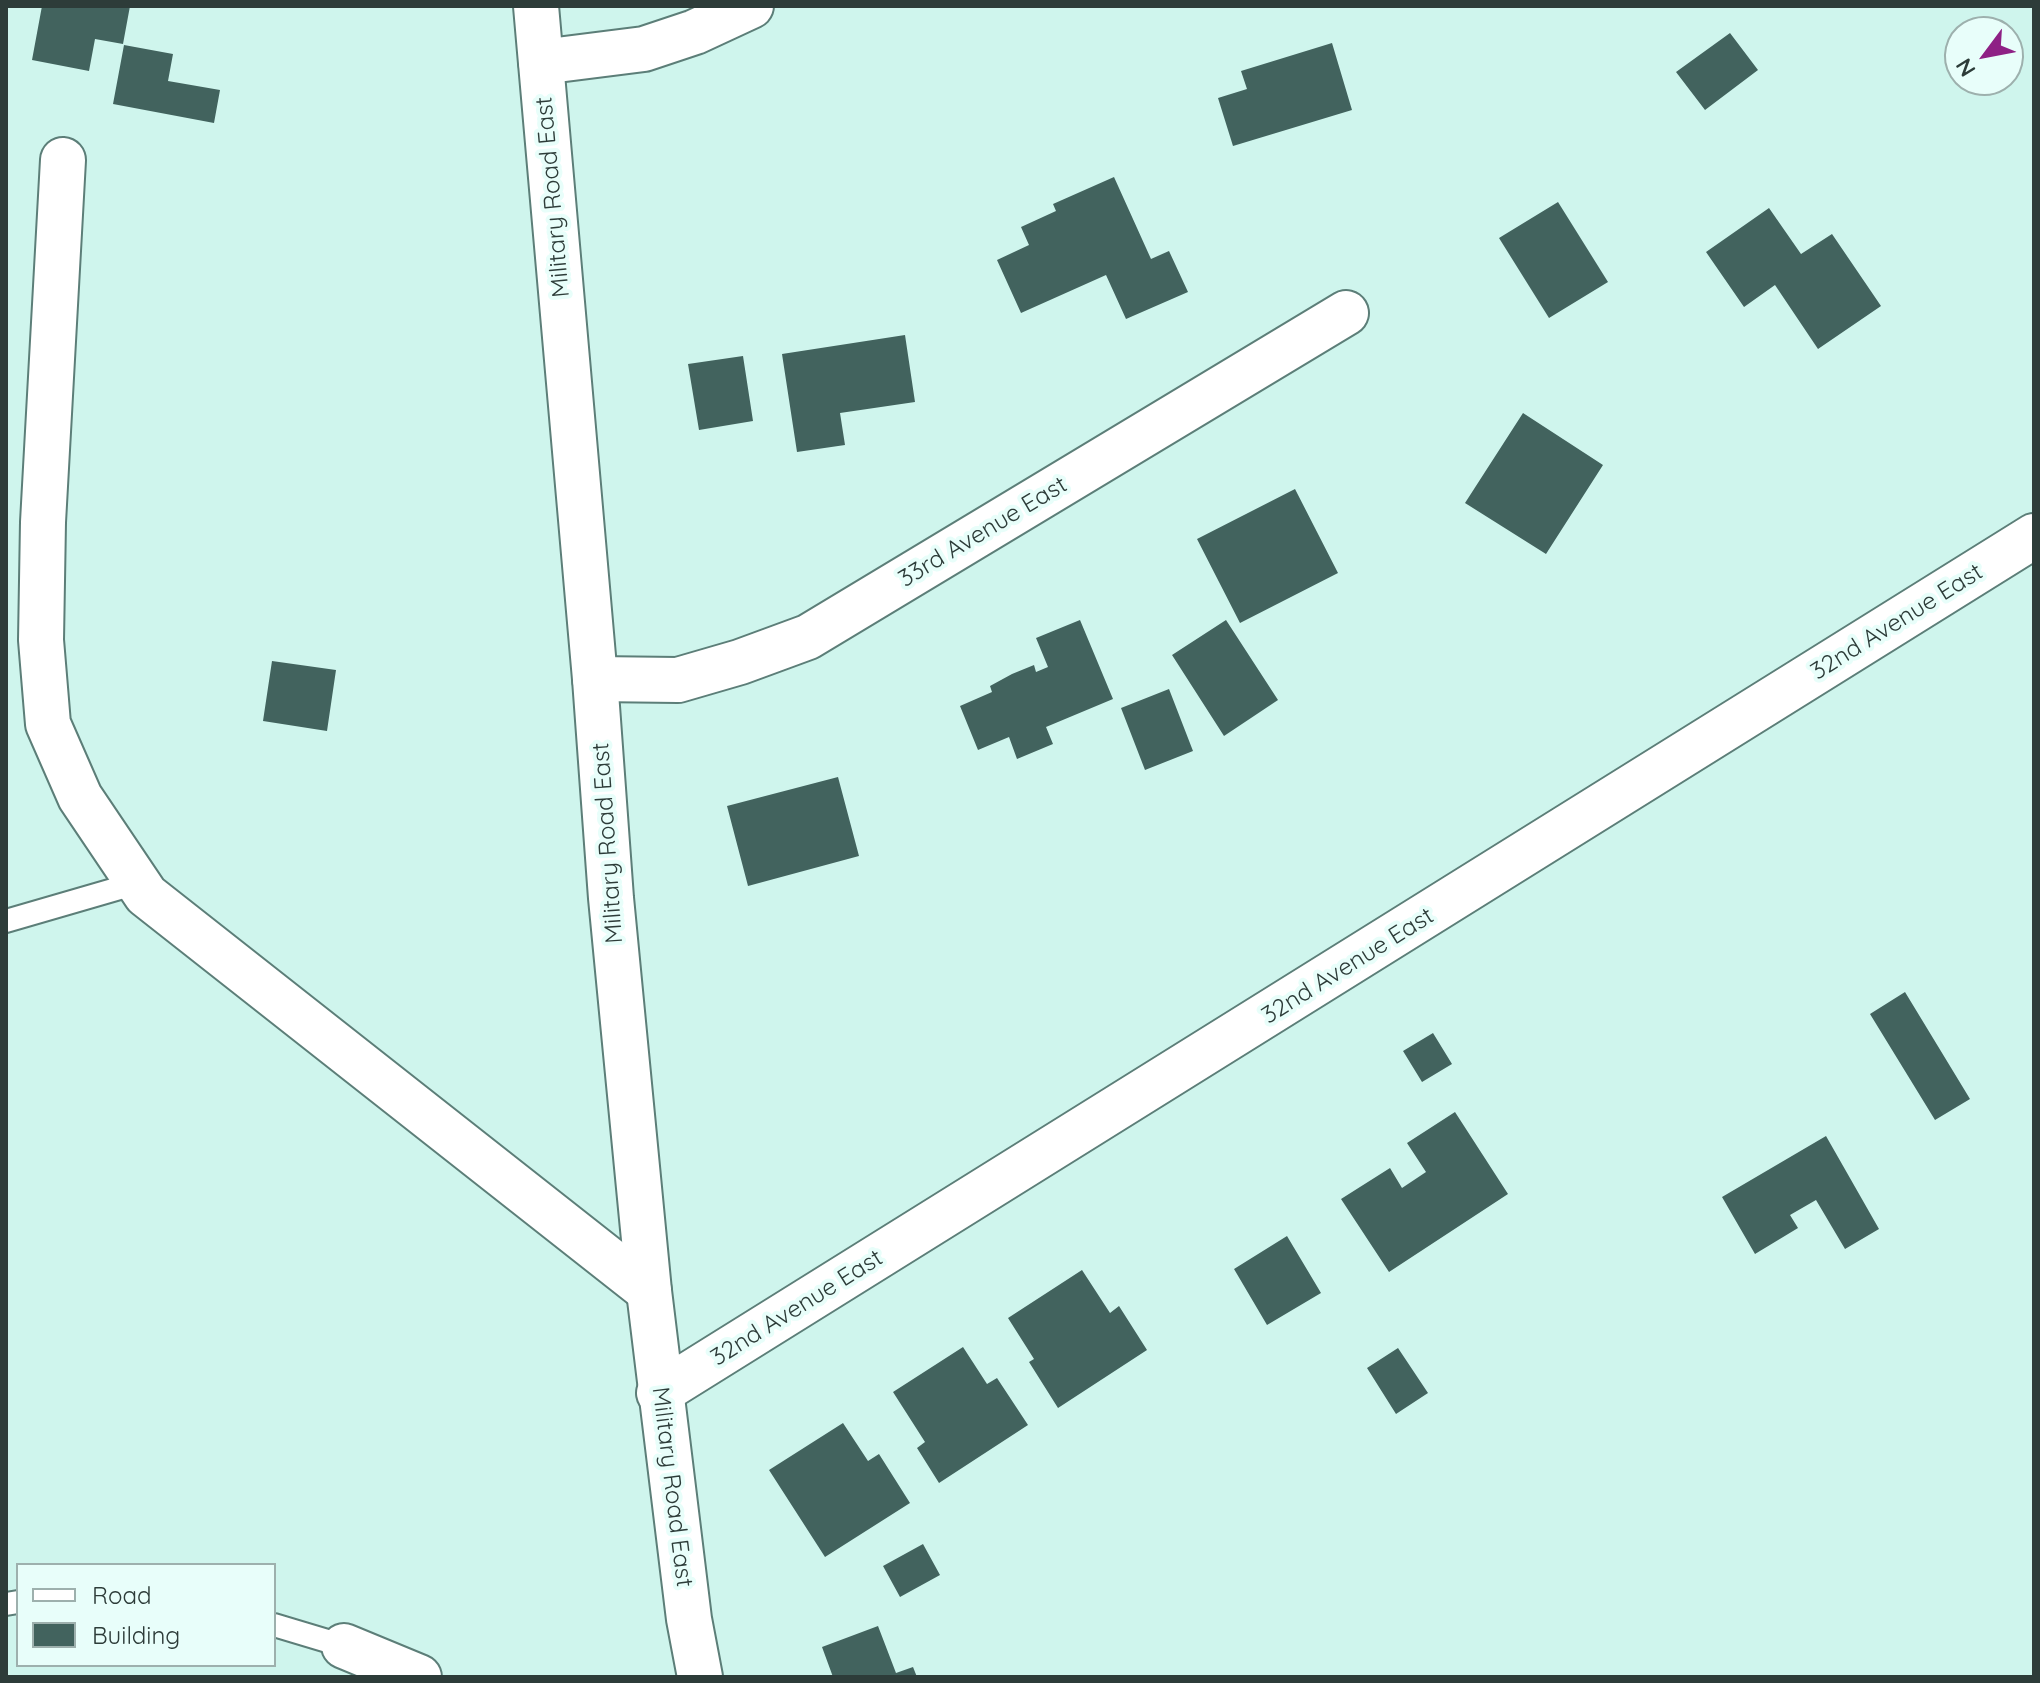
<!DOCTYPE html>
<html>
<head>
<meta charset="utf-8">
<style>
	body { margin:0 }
	#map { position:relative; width:2040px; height:1683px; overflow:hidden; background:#cff5ed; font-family:Quicksand,sans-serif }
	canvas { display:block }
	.frame { position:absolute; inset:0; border:8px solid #2d3c39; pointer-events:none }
	.legend { position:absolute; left:16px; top:1563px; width:260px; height:104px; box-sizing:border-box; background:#e8fefa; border:2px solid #9db0ad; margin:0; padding:10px 14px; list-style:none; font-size:24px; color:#2d3c39 }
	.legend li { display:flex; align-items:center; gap:16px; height:40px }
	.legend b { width:40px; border:2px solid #9db0ad }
	.north { position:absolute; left:1944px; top:16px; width:80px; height:80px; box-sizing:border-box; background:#e8fefa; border:2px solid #9db0ad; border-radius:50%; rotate:238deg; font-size:22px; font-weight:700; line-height:32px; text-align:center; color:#2d3c39 }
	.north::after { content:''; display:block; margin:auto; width:28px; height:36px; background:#8e2185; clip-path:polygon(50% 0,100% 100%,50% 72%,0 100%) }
</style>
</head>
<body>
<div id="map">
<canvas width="2040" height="1683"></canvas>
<div class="frame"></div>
<ul class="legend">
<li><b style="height:10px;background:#fff"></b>Road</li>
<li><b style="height:22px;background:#42635e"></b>Building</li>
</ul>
<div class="north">N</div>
</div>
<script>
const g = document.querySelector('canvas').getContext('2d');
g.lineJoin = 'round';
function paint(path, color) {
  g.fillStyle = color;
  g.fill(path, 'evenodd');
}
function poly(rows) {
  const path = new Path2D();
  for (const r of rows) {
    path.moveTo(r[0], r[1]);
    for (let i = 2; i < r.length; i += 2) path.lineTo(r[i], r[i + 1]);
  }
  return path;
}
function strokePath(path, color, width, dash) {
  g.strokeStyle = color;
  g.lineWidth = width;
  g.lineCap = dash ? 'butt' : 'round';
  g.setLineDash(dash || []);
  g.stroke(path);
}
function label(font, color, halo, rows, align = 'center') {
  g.font = font + ' Quicksand,sans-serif';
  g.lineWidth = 8;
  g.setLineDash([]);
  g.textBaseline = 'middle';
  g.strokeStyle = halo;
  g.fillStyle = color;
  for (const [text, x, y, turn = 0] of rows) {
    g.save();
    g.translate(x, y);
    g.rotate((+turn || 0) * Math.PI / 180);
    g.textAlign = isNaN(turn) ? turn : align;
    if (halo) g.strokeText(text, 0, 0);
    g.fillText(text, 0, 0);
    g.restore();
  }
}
paint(poly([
	[42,6,130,6,123,44,95,39,89,71,32,60],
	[1730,33,1758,70,1705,110,1676,72],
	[1332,43,1352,110,1233,146,1218,98,1247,89,1241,71],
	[124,45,173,54,168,81,220,90,214,123,113,104],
	[1114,177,1151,259,1169,251,1188,292,1126,319,1106,275,1021,313,997,260,1029,245,1021,227,1056,211,1053,204],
	[1558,202,1608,282,1549,318,1499,238],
	[1769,208,1801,254,1832,234,1881,306,1818,349,1775,285,1744,307,1706,252],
	[905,335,915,402,840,413,845,445,797,452,782,354],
	[743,356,753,421,699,430,688,364],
	[1523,413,1603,465,1546,554,1465,503],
	[1295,489,1338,573,1240,623,1197,539],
	[1080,620,1113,699,1046,727,1053,744,1017,759,1009,737,978,750,960,706,992,692,990,686,1012,674,1034,665,1036,672,1048,667,1036,638],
	[1226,620,1278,700,1224,736,1172,655],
	[272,661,336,670,327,731,263,721],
	[1169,689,1193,751,1145,770,1121,708],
	[838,777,859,856,748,886,727,806],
	[1905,992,1970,1099,1935,1120,1870,1014],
	[1433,1033,1452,1064,1422,1082,1403,1051],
	[1455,1112,1508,1194,1389,1272,1341,1199,1390,1168,1402,1188,1426,1172,1407,1143],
	[1826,1136,1879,1229,1845,1249,1816,1200,1790,1215,1798,1228,1755,1254,1722,1197],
	[1287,1236,1321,1293,1267,1325,1234,1269],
	[1082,1270,1110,1313,1119,1306,1147,1350,1058,1408,1029,1362,1034,1359,1008,1318],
	[963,1347,987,1384,997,1378,1028,1425,939,1483,917,1448,925,1442,893,1392],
	[1398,1348,1428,1393,1396,1414,1367,1368],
	[843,1423,868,1461,879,1454,910,1503,825,1557,769,1470],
	[923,1544,940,1575,900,1597,883,1566],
	[878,1626,896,1673,913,1667,917,1677,833,1677,822,1647]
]), '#42635e');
const lane = poly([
	[6,921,137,883],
	[6,1604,18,1602],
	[274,1625,344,1646]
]);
const street = poly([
	[541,62,644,49,695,32,751,6],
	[63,160,43,522,41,640,48,724,80,797,146,895,649,1291],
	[595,679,678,680,740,662,808,637,1346,313],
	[659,1393,2034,536],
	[344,1646,419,1677]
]);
const secondary = poly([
	[536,6,595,679,611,898,649,1291,689,1619,700,1677]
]);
strokePath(lane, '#5c7e78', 26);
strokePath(street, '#5c7e78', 48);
strokePath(secondary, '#5c7e78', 48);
strokePath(lane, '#fff', 22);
strokePath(street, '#fff', 44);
strokePath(secondary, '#fff', 44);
label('24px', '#2d3c39', '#e8fefa', [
	["Military Road East",553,197,-95],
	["33rd Avenue East",983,532,-31],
	["32nd Avenue East",1897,622,-32],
	["Military Road East",608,843,-94],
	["32nd Avenue East",1348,966,-32],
	["32nd Avenue East",797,1308,-32],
	["Military Road East",672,1487,83]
]);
</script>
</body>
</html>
